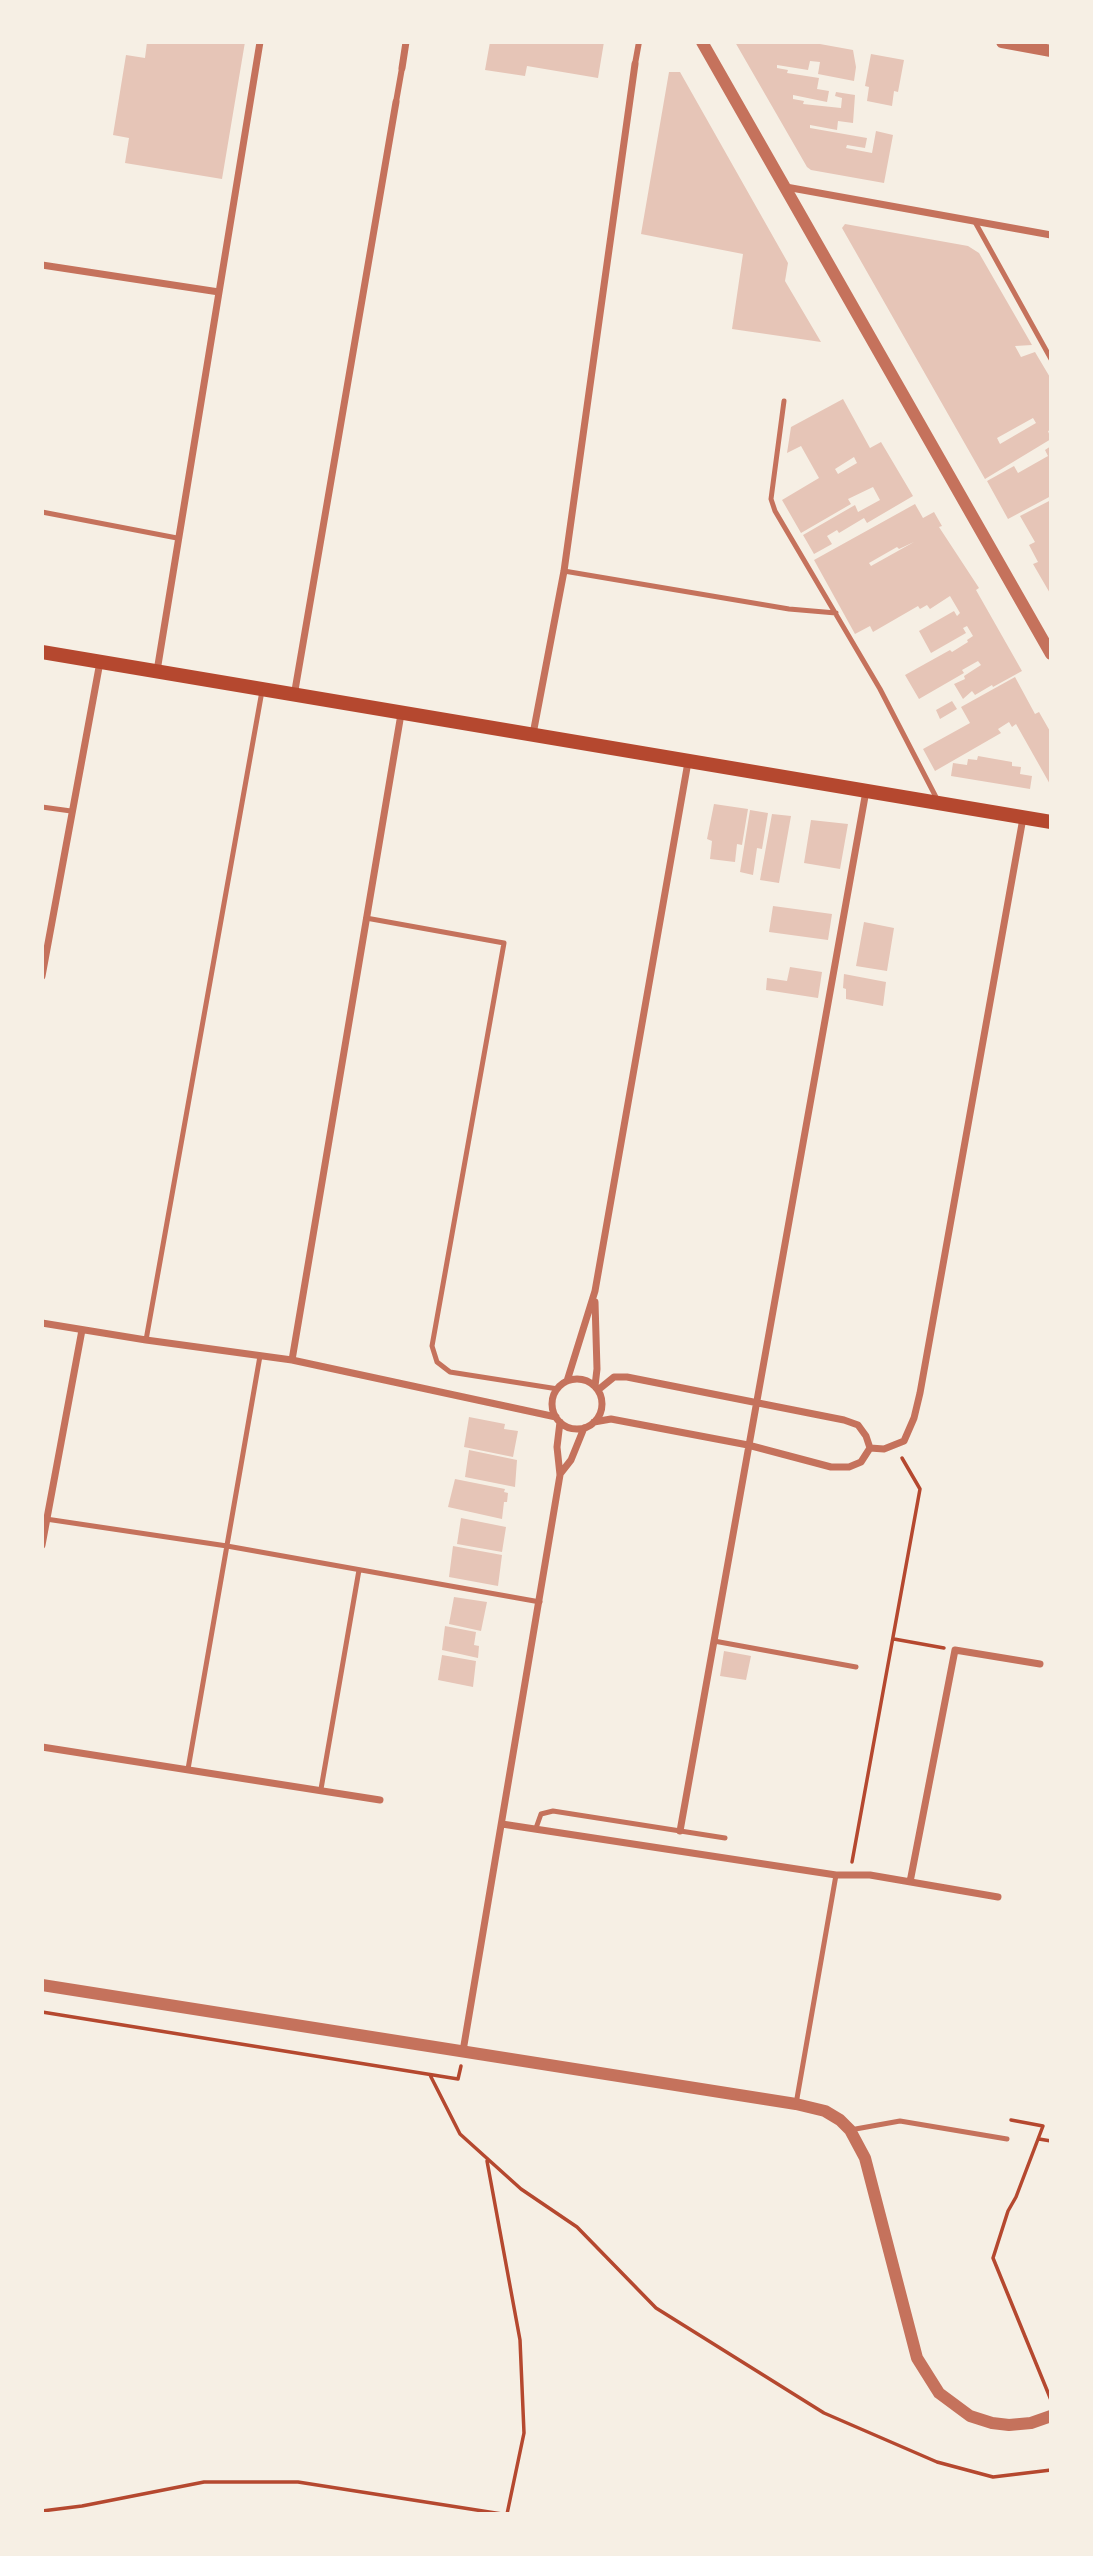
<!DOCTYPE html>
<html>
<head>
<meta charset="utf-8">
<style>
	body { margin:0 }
	#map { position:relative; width:1093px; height:2556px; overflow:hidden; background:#f6efe4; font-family:Jost,sans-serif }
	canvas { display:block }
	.frame { position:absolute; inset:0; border:44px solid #f6efe4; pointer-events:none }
</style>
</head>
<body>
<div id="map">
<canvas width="1093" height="2556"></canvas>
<div class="frame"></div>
</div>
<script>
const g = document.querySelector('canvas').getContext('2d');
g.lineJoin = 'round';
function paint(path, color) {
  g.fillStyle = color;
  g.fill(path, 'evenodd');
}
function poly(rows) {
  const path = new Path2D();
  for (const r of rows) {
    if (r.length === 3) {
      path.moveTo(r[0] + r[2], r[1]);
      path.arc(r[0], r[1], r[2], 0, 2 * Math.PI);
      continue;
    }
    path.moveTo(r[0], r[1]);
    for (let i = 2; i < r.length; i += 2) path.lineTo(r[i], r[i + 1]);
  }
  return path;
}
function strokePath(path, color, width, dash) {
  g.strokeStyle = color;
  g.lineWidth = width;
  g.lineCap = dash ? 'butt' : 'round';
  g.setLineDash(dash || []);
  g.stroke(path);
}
paint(poly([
	[147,42,245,42,222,179,125,163,129,138,113,135,126,55,145,58],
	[490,42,604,42,598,78,527,66,525,76,485,70],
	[735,42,809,42,853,50,856,67,854,81,818,74,820,62,810,61,808,70,777,65,777,68,788,70,787,73,819,78,817,89,829,91,827,102,793,95,793,99,804,101,803,104,841,108,842,98,835,96,836,92,855,95,853,123,838,121,837,130,810,125,810,128,867,138,865,148,847,145,846,148,872,153,876,131,893,135,884,183,811,170,807,167],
	[871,54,904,60,898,92,894,91,892,106,867,101,869,87,865,86],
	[669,72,680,72,788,263,785,281,821,342,732,329,743,254,641,234],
	[845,224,968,246,979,253,1032,345,1015,346,1021,357,1035,352,1051,379,1051,430,1048,431,1051,439,985,479,842,228],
	[1033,418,1036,423,1000,444,997,438],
	[843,399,870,448,881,442,913,496,867,523,864,518,839,533,837,530,827,536,832,544,814,554,803,535,855,505,858,512,880,500,873,487,848,499,851,504,801,533,782,500,819,478,801,446,787,453,791,427],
	[854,457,857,463,838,474,835,469],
	[1051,446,1051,496,1008,519,987,481,1014,466,1018,473,1048,456,1045,450],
	[1051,500,1051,595,1033,564,1038,562,1029,545,1035,542,1020,516],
	[915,504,923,518,934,512,942,526,939,527,979,588,976,590,1022,671,993,687,992,685,975,695,972,691,963,699,954,684,965,679,964,676,981,665,978,661,962,670,964,673,919,699,905,675,950,650,952,652,968,642,967,640,973,636,967,626,963,628,966,633,931,653,919,631,954,611,957,616,960,613,950,596,930,609,927,605,920,609,918,606,873,632,870,626,855,634,814,560],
	[914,542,871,566,869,563,897,547,899,549],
	[1015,677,1035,714,1039,712,1051,733,1051,786,1016,724,1012,727,1009,722,998,729,1001,733,935,771,923,749,970,723,961,707],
	[952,701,957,709,940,719,936,710],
	[978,756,1012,762,1012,766,1021,767,1020,774,1032,776,1030,789,951,776,953,763,967,765,968,759,977,760],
	[714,804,748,809,742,845,737,844,735,862,710,859,712,841,707,839],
	[750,810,768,813,762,849,757,848,753,875,740,872],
	[772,814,791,816,779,883,760,880],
	[811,820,848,824,840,869,804,863],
	[773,906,832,914,828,940,769,932],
	[864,922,894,928,887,971,856,966],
	[790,967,822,972,818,998,766,990,767,978,787,981],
	[844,974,886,982,883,1006,846,999,846,989,843,988],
	[469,1417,505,1424,504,1429,518,1431,513,1457,464,1447],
	[469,1450,517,1460,515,1487,465,1477],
	[455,1479,505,1489,504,1492,508,1493,507,1502,504,1502,502,1519,448,1507],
	[461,1518,506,1527,502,1552,457,1544],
	[453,1546,502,1555,498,1586,449,1577],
	[454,1597,487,1602,481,1631,449,1624],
	[445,1626,476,1632,474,1645,479,1646,478,1658,442,1650],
	[724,1651,751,1656,746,1680,720,1676],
	[442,1655,476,1661,473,1687,438,1680]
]), '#e6c5b7');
strokePath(poly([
	[894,1639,944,1648],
	[852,1862,920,1489,902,1458],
	[42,2012,458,2079,461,2066],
	[430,2075,460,2134,521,2189,577,2227,656,2308,824,2413,937,2462,993,2477,1051,2470],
	[1011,2120,1043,2126,1016,2197,1008,2211,993,2258,1051,2400],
	[1039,2139,1051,2141],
	[487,2161,520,2340,524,2433,507,2514],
	[42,2511,82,2506,204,2482,298,2482,502,2514]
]), '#b5482f', 3.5);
strokePath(poly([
	[975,222,1051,359],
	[784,401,771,499,775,511,880,689,938,801],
	[42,512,177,538],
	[564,571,789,609,836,613],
	[42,807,71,811],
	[366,918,504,943,432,1346,437,1362,450,1372,558,1389],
	[146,1340,262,691],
	[46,1519,227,1546,540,1602],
	[714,1641,856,1667],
	[188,1769,260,1356],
	[321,1789,359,1570],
	[536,1828,541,1814,553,1811,725,1838],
	[796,2104,836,1875],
	[850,2130,900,2121,1007,2139]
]), '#c5725c', 5);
strokePath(poly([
	[635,64,639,42],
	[396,102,402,68]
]), '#c5725c', 6);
strokePath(poly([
	[402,68,406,42],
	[786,187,1051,235],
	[42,265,219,292],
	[157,671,260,42],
	[294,696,396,102],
	[533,734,564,571,635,64],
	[42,976,100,662],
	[595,1302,597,1369,595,1386],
	[42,1323,146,1340,292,1360,556,1417],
	[292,1360,401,714],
	[577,1404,25],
	[567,1381,595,1291,688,762],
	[594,1422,611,1419,748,1445,831,1467,849,1467,861,1462,870,1448,866,1436,858,1425,844,1420,627,1377,614,1377,598,1390],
	[870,1448,884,1449,904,1441,914,1418,920,1393,1023,818],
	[560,1474,571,1460,584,1428],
	[42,1545,82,1330],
	[42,1747,380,1800],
	[502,1824,836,1875,870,1875,998,1897],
	[680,1831,866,791],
	[910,1882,955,1650,1040,1664],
	[463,2051,560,1475,557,1447,560,1422]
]), '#c5725c', 7);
strokePath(poly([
	[702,42,1051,654],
	[1002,42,1051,51],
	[42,1985,796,2104,825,2111,840,2120,850,2130,865,2158,917,2358,939,2393,970,2416,992,2423,1009,2425,1031,2423,1051,2416]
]), '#c5725c', 12);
strokePath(poly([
	[42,652,1051,822]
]), '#b5482f', 14);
</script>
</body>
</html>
